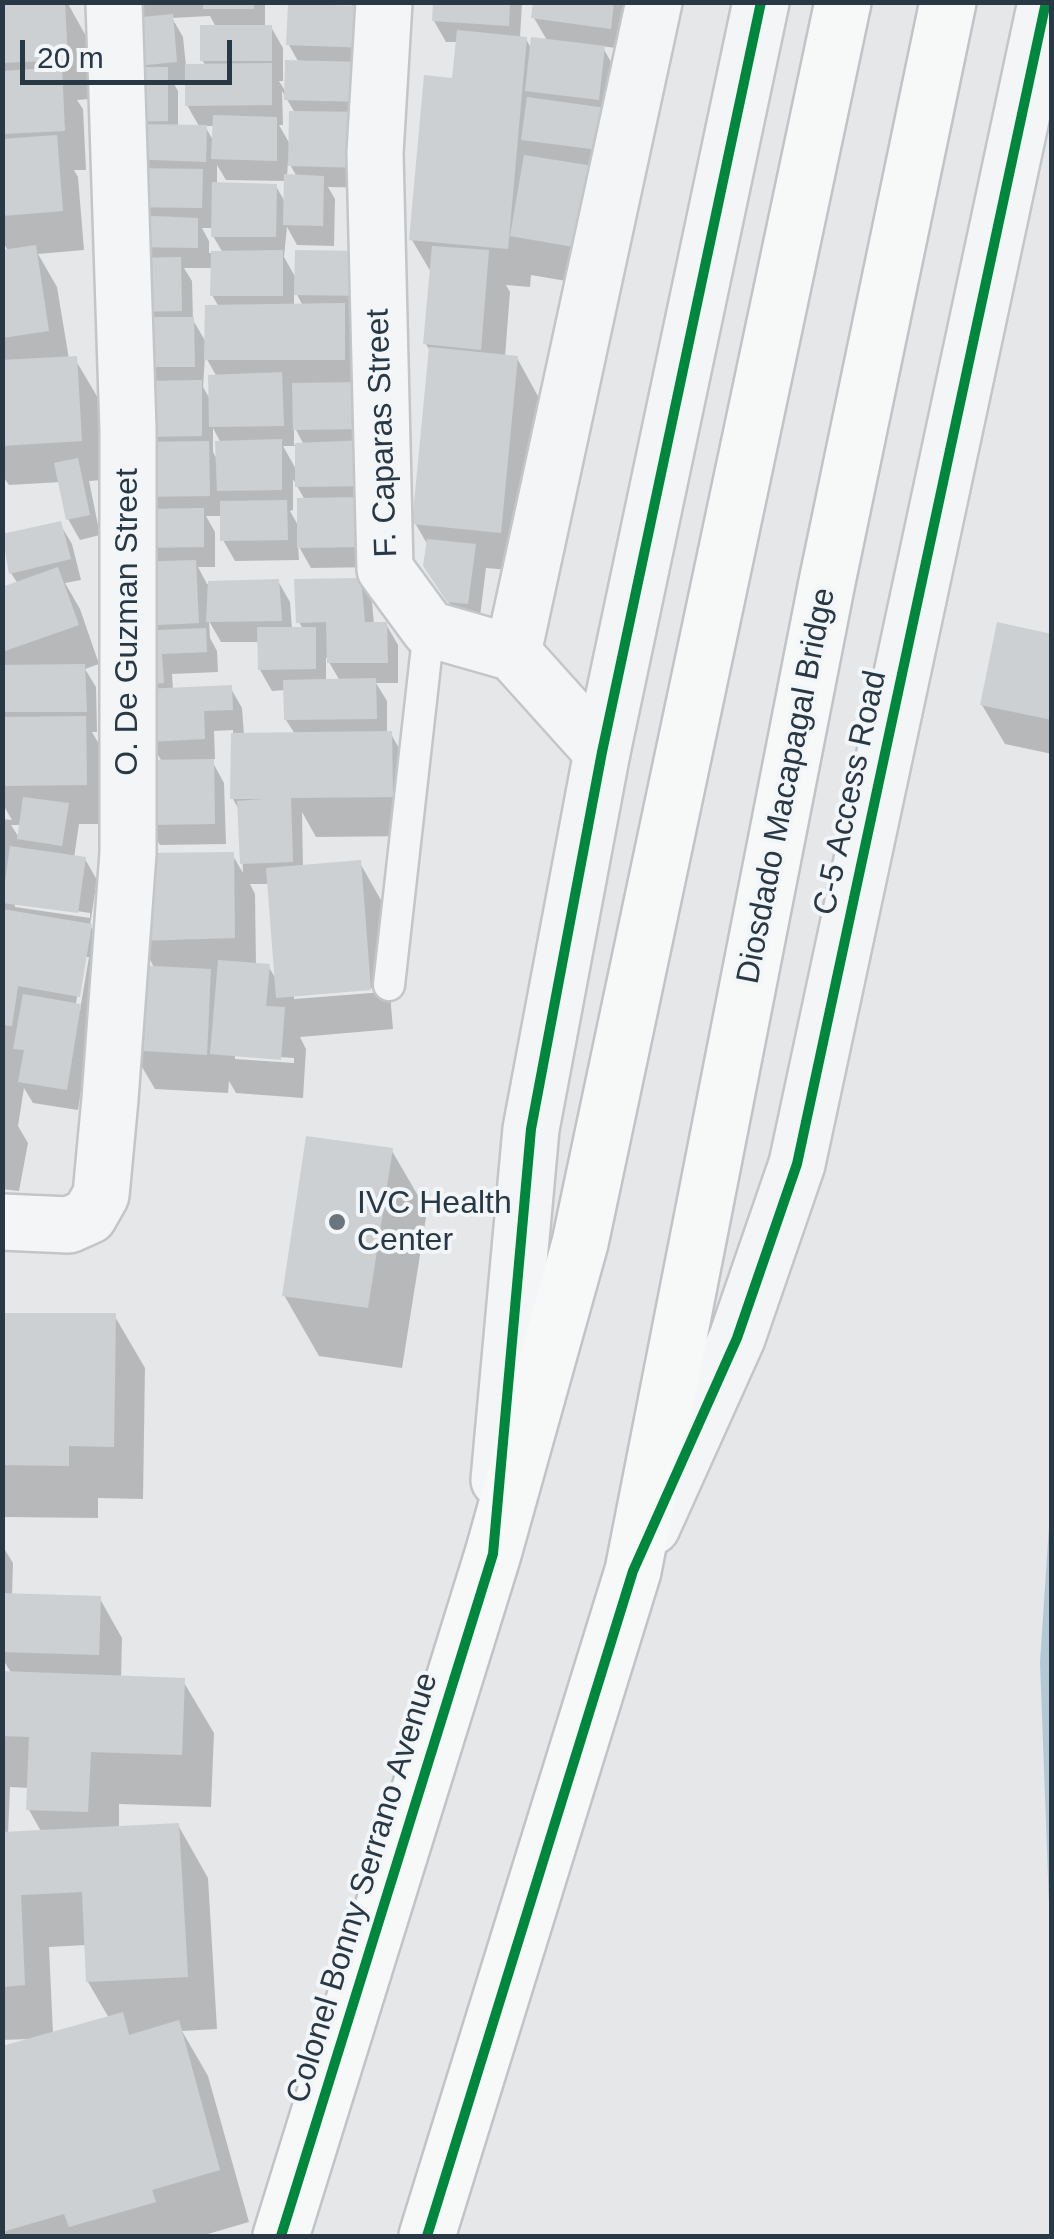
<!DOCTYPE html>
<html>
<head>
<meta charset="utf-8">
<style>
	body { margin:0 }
	#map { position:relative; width:1054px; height:2239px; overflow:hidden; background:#e5e7e9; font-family:Arial,sans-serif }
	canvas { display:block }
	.frame { position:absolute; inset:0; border:5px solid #293845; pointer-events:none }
	.scale { position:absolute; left:20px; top:40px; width:212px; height:45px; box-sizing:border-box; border:5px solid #293845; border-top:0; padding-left:12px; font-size:30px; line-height:35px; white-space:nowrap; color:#293845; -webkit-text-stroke:8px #f3f6f8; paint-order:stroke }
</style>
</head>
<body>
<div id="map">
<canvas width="1054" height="2239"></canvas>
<div class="frame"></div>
<div class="scale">20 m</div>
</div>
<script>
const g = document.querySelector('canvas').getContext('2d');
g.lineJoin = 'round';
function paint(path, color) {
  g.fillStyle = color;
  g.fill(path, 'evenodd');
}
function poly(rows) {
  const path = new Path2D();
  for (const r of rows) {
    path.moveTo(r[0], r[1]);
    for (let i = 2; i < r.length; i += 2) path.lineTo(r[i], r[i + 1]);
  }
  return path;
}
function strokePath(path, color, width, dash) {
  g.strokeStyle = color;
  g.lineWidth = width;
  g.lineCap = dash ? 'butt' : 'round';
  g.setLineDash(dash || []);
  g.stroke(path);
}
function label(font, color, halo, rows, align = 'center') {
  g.font = font + ' Arial,sans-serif';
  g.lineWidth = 8;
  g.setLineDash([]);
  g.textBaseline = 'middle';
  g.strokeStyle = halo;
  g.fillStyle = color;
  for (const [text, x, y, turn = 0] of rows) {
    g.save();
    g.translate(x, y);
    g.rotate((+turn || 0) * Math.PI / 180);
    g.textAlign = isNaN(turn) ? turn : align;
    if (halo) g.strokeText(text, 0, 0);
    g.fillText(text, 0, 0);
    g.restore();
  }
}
paint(poly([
	[1051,1496,1051,1958,1040,1662]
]), '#b2c9d5');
paint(poly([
	[2,2,67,2,86,36,90,99,77,100,83,109,86,170,74,170,78,177,84,250,38,254,57,287,69,359,75,359,98,398,103,480,89,481,100,535,80,540,68,519,61,482,9,485,2,475,2,253,9,252,2,241],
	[131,2,265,2,265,27,271,27,283,48,283,81,279,81,287,94,299,63,289,45,302,6,299,2,353,8,350,2,383,2,375,188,328,187,335,199,334,246,297,245,287,227,284,257,297,280,298,253,378,316,350,316,366,345,379,567,311,568,298,545,299,560,235,561,223,540,223,516,206,516,215,532,215,567,198,567,207,584,278,581,290,602,292,629,303,629,299,622,360,581,372,602,374,624,386,624,398,645,398,683,376,683,387,701,387,734,391,734,413,773,414,836,316,837,302,812,303,868,360,863,382,902,393,1029,300,1037,306,1049,303,1098,236,1093,229,1081,228,1093,155,1089,132,1050,155,969,139,940,232,854,243,873,240,812,233,799,233,730,214,731,215,759,211,759,224,783,226,844,160,845,148,825,162,762,150,741],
	[210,16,216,27,202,60,206,66,186,66,183,37,172,18],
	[187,82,187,105,200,128,178,127,178,91,174,84],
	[282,91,295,113,291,146,279,125,283,125],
	[205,126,215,126,214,142],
	[288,161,297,177,287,177],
	[217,165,226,180,286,181,286,204,276,186,217,184],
	[202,228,213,228,213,236,223,253,209,253,209,241],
	[184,268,213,268,212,295,219,307,207,344,193,320,192,281],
	[294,289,303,306,294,306],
	[205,356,217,377,211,401,203,387],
	[294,426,304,445,294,445],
	[213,428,221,443,218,461,213,452],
	[283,446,297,446,297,471],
	[293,479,305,500,299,527,290,511,293,510],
	[209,621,221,642,260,642,260,670,272,691,286,690,286,720,295,734,244,735,242,708,230,687,173,690,172,674,218,672,217,651,210,638],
	[326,657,340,681,326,681],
	[250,884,270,884,278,982,268,966,256,965,255,894],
	[384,987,384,992,294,999,294,994],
	[235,1054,294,1058,294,1063,235,1059],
	[435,2,522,2,520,38,526,39,532,50,548,42,534,18,536,2,628,2,622,49,602,46,615,69,613,289,531,275,530,287,506,285,510,292,505,357,517,358,539,398,522,571,486,568,479,624,461,622,439,587,429,547,415,523,431,353,426,344,432,274,412,240,454,81,458,42,446,42,434,21],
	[60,524,72,544,81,580,65,583,80,609,99,664,85,669,96,687,97,732,92,732,107,758,108,824,79,824,74,858,85,859,97,880,90,925,113,965,90,1033,78,1110,33,1103,24,1088,18,1126,28,1143,19,1191,2,1189,2,819,12,820,2,803,2,589,18,584,11,573,2,536],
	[11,825,22,825,20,839],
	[15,902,90,913,90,918,15,907],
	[84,957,89,957,80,1010,75,1009],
	[1052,636,1052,754,1005,744,982,705],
	[392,1151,427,1211,402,1368,319,1356,284,1295],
	[114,1315,145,1368,143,1499,98,1498,98,1518,2,1517,2,1316],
	[2,1545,13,1563,12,1596,100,1599,122,1638,121,1678,183,1681,214,1733,211,1807,119,1804,119,1829,178,1825,208,1878,217,2029,182,2031,208,2076,249,2222,201,2236,2,2234,2,2049,29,2039,2,2040,2,1674,12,1674,2,1658],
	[10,1787,30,1788,29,1810,42,1833,8,1835],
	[86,1945,88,1982,109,2018,53,2034,49,1947]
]), '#0003');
paint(poly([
	[2,2,65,2,68,60,2,63],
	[203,2,254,2,254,9,203,9],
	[433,2,510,2,509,26,432,21],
	[533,2,614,2,611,29,531,18],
	[288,4,371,6,370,48,286,45],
	[173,14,177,62,125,67,121,19],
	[200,25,272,25,272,61,200,61],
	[457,30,527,37,508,249,409,240,424,75,452,78],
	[531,37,605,46,599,100,525,91],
	[285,60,365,62,364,102,284,100],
	[272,63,272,105,185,106,185,64],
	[62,67,65,131,2,134,2,71],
	[122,67,168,67,168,121,123,122],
	[527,97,613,109,607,151,521,140],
	[289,111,366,112,365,168,288,166],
	[213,115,277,117,277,161,211,159],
	[129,124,207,125,206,162,128,159],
	[57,135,63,211,2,216,2,139],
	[524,155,606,168,591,250,510,236],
	[126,168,203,169,202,208,125,207],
	[284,174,324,176,323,226,283,225],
	[212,182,277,184,276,237,211,237],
	[131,215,198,218,198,248,130,247],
	[36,245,49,331,2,338,2,250],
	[432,246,489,250,481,350,423,344],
	[283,250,283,296,210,296,211,251],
	[295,250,367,251,367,296,294,295],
	[181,257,182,311,133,312,133,258],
	[345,303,345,360,204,360,205,305],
	[133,317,194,317,195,367,134,367],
	[429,347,518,356,501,533,412,524],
	[77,356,82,441,2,446,2,360],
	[282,372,284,426,209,427,208,375],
	[202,380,202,436,137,437,136,381],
	[365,382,366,429,293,430,292,383],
	[282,439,282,490,217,491,215,441],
	[369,440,369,486,295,487,295,443],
	[209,441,210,496,134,497,134,442],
	[78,458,90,515,66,520,54,463],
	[368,497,369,547,297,548,297,498],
	[287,500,288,540,220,541,220,501],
	[204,508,204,547,135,548,134,509],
	[61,521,71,559,9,574,2,534],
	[427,539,476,544,468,604,447,602,423,566],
	[196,560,199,623,138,626,135,562],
	[58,567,79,625,2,652,2,587],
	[361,578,365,622,387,622,388,663,327,663,326,622,296,623,294,579],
	[279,579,282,621,206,622,208,581],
	[997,622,1052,634,1052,720,980,705],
	[257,627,316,627,316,669,258,670],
	[206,628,207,652,162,654,164,683,139,685,136,631],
	[85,664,87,712,2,712,2,665],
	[376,678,377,719,284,720,283,680],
	[232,685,233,710,204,711,205,739,147,742,144,689],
	[86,716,87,785,2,786,2,717],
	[392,731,393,797,291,798,293,862,240,864,237,801,264,799,230,799,231,733],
	[214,759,215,824,146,825,145,760],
	[23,797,69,803,62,846,17,839],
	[10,846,86,857,78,913,2,903],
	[234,852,235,938,136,941,135,853],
	[361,860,371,990,276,998,266,868],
	[2,909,92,924,80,997,18,986,12,1026,2,1025],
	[218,960,270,964,266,1006,285,1007,281,1060,210,1054],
	[134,965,211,969,207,1055,130,1050],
	[23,994,81,1004,67,1090,18,1082,24,1050,13,1049],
	[306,1136,393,1148,368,1308,282,1296],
	[2,1313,116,1313,114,1447,69,1446,69,1466,2,1465],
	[2,1593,101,1596,99,1655,2,1652],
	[2,1671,185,1678,182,1755,91,1752,88,1812,26,1810,29,1737,2,1736],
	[179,1823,188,1977,86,1982,82,1892,21,1895,25,1985,2,1987,2,1832],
	[123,2012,129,2035,179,2020,220,2170,152,2190,156,2202,69,2227,64,2214,2,2232,2,2046]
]), '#cdd0d2');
const service = poly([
	[389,985,429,629]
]);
const minor = poly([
	[384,2,375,153,385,569,429,629,513,653,602,752],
	[513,653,654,2],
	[2,1222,69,1225,89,1216,101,1195,110,1099,128,853,128,429,114,2]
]);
const tertiary = poly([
	[499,1480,531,1129,602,752,761,2],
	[652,1527,737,1338,797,1164,1046,2]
]);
const primary = poly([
	[281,2236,493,1554,580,1243,843,2],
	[427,2236,633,1571,827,582,948,2]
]);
strokePath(service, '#c3c5c7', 35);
strokePath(minor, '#c3c5c7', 60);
strokePath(tertiary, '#c3c5c7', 60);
strokePath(primary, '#c0c4c7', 60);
strokePath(service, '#f4f5f6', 30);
strokePath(minor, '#f4f5f6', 55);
strokePath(tertiary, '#f4f5f6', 55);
strokePath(primary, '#f7f8f8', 55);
strokePath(poly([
	[281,2236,493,1554,531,1129,602,752,761,2],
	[427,2236,633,1571,737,1338,797,1164,1046,2]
]), '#00873e', 10);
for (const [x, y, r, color] of [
	[337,1222,10,"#6b757e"]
]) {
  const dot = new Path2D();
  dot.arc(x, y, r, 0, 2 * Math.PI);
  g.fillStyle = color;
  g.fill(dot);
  strokePath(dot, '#f3f6f8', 4);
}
label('32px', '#293845', '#f3f6f8', [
	["F. Caparas Street",383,433,-92],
	["O. De Guzman Street",128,622,-90],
	["Diosdado Macapagal Bridge",787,786,-79],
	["C-5 Access Road",851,793,-78],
	["Colonel Bonny Serrano Avenue",363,1888,-73]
]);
label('32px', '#293845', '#f3f6f8', [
	["IVC Health",357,1204],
	["Center",357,1241]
], 'left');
</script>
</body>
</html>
